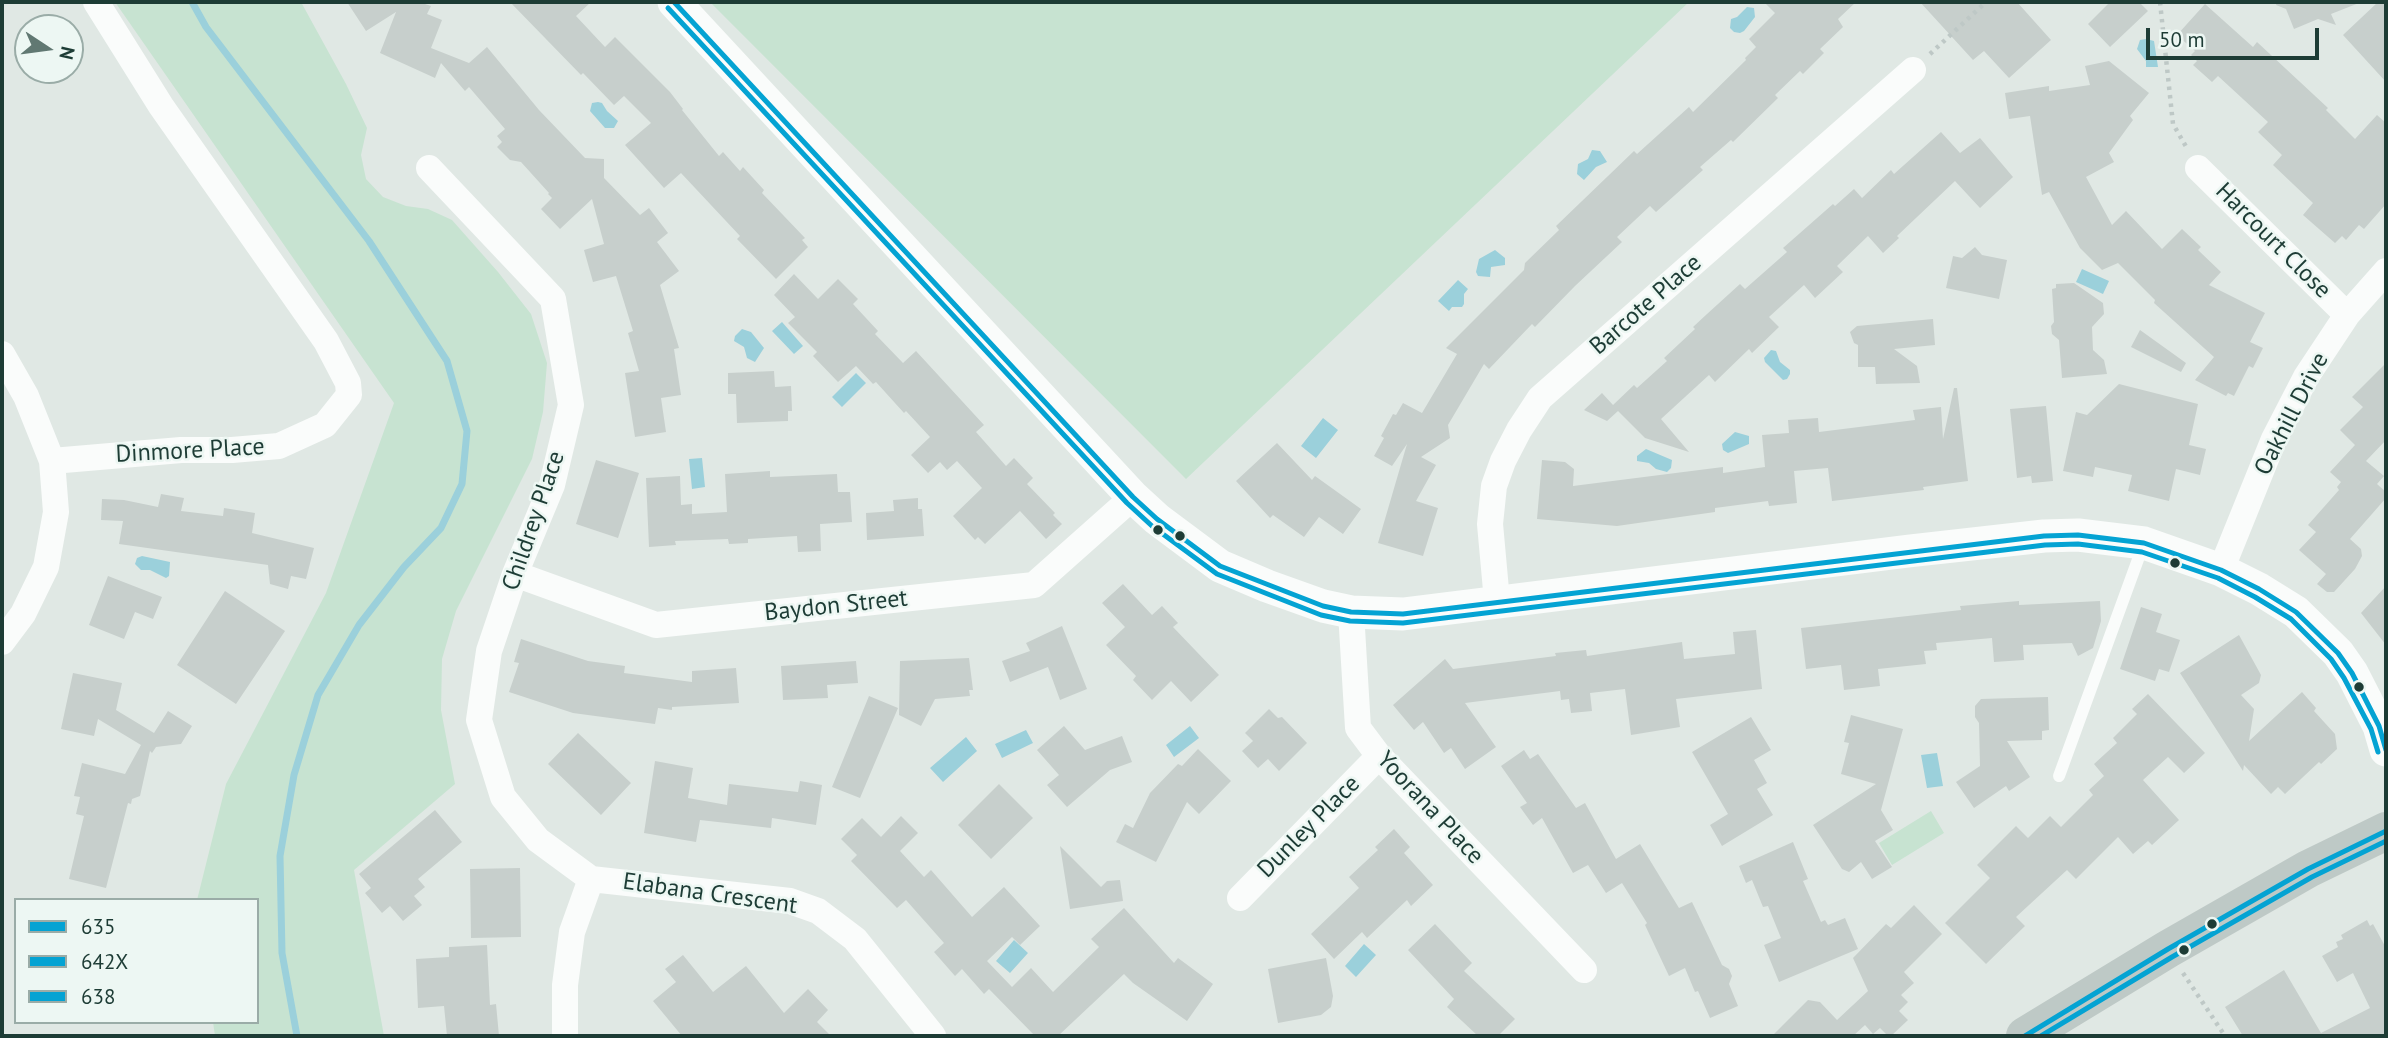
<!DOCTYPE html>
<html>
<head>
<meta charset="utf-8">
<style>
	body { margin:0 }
	#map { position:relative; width:2388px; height:1038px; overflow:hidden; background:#e0e8e4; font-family:"PT Sans",sans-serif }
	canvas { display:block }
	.frame { position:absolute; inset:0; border:4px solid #1d3c35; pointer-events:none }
	.legend { position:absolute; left:14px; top:898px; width:245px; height:126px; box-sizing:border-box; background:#edf7f3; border:2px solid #9aaca7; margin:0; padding:9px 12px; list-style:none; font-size:21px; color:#1d3c35 }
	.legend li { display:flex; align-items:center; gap:14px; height:35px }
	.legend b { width:35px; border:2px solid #9aaca7 }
	.north { position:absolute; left:14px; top:14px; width:70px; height:70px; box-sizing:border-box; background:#edf7f3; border:2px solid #9aaca7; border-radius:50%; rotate:103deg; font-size:19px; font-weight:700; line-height:28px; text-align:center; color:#1d3c35 }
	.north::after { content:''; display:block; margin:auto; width:24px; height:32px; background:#617872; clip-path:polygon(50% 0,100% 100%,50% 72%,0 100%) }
	.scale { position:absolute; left:2146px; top:28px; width:173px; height:32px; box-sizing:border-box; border:4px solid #1d3c35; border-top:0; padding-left:9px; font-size:21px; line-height:24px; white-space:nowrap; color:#1d3c35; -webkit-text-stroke:5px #edf7f3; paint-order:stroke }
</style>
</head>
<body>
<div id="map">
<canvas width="2388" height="1038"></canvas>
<div class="frame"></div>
<ul class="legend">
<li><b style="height:9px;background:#04a3d3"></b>635</li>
<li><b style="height:9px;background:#04a3d3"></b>642X</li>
<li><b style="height:9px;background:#04a3d3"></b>638</li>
</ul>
<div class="north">N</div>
<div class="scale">50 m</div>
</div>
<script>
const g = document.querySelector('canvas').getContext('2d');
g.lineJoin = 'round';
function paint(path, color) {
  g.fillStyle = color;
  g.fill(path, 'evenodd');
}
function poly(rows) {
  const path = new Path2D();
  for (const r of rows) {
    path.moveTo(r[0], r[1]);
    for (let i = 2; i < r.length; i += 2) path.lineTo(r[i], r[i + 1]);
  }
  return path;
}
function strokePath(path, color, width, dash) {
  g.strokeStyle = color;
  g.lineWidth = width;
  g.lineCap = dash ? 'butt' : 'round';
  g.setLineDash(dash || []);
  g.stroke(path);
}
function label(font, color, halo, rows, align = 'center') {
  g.font = font + ' "PT Sans",sans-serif';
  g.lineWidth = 5;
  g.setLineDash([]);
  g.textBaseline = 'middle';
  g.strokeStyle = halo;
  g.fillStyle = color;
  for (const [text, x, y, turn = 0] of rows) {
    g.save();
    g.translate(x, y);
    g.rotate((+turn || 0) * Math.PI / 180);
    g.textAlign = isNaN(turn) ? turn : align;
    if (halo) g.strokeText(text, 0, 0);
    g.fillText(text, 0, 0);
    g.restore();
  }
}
paint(poly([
	[115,2,301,2,346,84,367,128,361,155,366,179,383,197,406,206,428,209,452,220,498,272,531,314,547,363,543,412,532,459,456,611,442,659,441,710,455,784,354,870,384,1036,215,1036,213,1022,257,1022,257,900,197,900,226,784,326,593,394,403],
	[710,2,1689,2,1186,479],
	[1931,811,1944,833,1892,865,1879,843]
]), '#c7e3d1');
paint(poly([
	[1747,7,1754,8,1755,17,1744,31,1740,33,1734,32,1730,28,1731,19,1737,17],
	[2146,39,2154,41,2158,67,2146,67,2146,61,2137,49,2140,40],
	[598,102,602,103,607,111,618,121,614,128,605,128,590,111,592,103],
	[1592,150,1600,151,1607,162,1596,167,1584,180,1577,174,1578,164,1588,159],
	[1495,250,1505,258,1505,265,1491,267,1490,277,1478,276,1476,272,1479,259],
	[2082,269,2109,281,2103,294,2076,282],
	[1458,280,1468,289,1464,294,1464,304,1462,307,1452,307,1449,311,1438,301],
	[782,322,803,346,794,354,772,331],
	[742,329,751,332,764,348,755,362,747,358,744,347,734,341,735,336],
	[1771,350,1776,351,1780,362,1790,370,1790,374,1787,379,1783,380,1765,362,1764,358],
	[856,373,866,383,842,407,832,397],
	[1323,418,1338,430,1316,458,1301,446],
	[1735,432,1749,436,1749,444,1728,453,1723,450,1722,444],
	[1646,449,1672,460,1671,468,1667,472,1656,469,1649,463,1637,461,1637,456],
	[702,458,705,487,692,489,689,459],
	[142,556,170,562,169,576,166,578,150,570,141,570,135,564,137,558],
	[1190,726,1199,738,1174,757,1166,745],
	[1026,730,1033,743,1002,758,995,744],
	[966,737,977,751,943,782,930,768],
	[1937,753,1943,786,1927,788,1921,755],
	[1014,940,1028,953,1010,973,996,961],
	[1364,944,1376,955,1356,977,1345,966]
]), '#9bd0db');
strokePath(poly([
	[192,2,206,27,369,241,447,361,467,431,462,484,441,528,404,567,359,625,318,695,294,775,280,856,282,953,297,1036]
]), '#9bd0db', 7);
paint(poly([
	[347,2,419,2,431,6,427,14,442,20,431,48,469,63,487,47,539,110,585,158,604,159,604,178,640,215,649,208,668,233,657,242,679,271,660,285,679,348,674,349,681,395,661,398,666,432,635,437,625,373,639,371,628,333,633,331,616,276,593,282,584,250,604,244,592,199,560,229,541,209,552,198,548,194,549,193,521,162,510,160,497,147,502,142,497,136,505,129,469,87,465,91,441,63,435,78,380,53,396,12,366,31],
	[510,2,591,2,576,16,605,47,615,37,670,92,683,109,682,110,719,156,723,152,740,171,743,167,764,190,762,193,805,238,802,240,808,247,776,279,737,239,740,236,681,173,664,188,625,145,651,123,624,96,614,105,583,73,581,75],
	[1764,2,1856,2,1838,19,1843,27,1820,49,1824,53,1803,74,1800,71,1775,95,1778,98,1733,142,1731,140,1700,167,1703,170,1656,212,1650,206,1617,237,1622,242,1575,286,1535,327,1532,324,1489,369,1484,364,1448,425,1450,438,1421,457,1436,465,1416,501,1438,508,1423,556,1378,543,1407,444,1392,466,1374,456,1384,438,1381,436,1393,414,1396,415,1403,403,1422,413,1457,354,1446,348,1524,270,1525,263,1559,230,1556,226,1634,151,1637,154,1689,107,1693,112,1746,60,1745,58,1756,47,1749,39,1775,13],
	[1920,2,2017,2,2051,40,2009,78,1984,51,1973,60],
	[2110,2,2139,2,2148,11,2110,47,2088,24],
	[2277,2,2359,2,2359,3,2331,14,2336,25,2318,19,2294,29,2286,9,2276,5],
	[2378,2,2386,2,2386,82,2343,35],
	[2205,4,2253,47,2257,42,2328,108,2326,110,2355,139,2377,115,2386,123,2386,204,2364,229,2359,225,2346,240,2342,236,2335,243,2303,215,2313,203,2273,165,2282,155,2258,132,2268,122,2218,76,2212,82,2193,65,2197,61,2191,55,2195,51,2177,35],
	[2109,61,2149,93,2130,116,2133,120,2109,153,2114,162,2086,177,2112,225,2126,211,2162,249,2182,229,2201,247,2198,250,2221,272,2209,285,2265,313,2250,342,2263,348,2253,368,2249,366,2234,396,2228,393,2226,396,2195,380,2214,357,2154,303,2155,300,2118,263,2102,270,2080,248,2049,192,2042,195,2030,116,2009,119,2005,93,2049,86,2049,91,2090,85,2085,66],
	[1941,132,1960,153,1980,138,2013,177,1980,208,1955,181,1897,236,1899,238,1883,253,1868,236,1837,266,1843,272,1815,298,1804,285,1769,317,1779,327,1752,353,1749,349,1715,382,1709,375,1661,419,1689,452,1645,438,1618,411,1607,421,1584,410,1602,393,1613,405,1634,385,1637,388,1667,361,1664,358,1695,329,1693,327,1707,314,1740,284,1745,289,1787,252,1783,248,1833,204,1835,206,1854,189,1862,198,1891,170,1894,174],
	[1975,247,1982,255,2007,260,1999,299,1946,288,1953,256,1962,258],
	[794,274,818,299,838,279,858,299,853,304,878,331,875,334,903,363,916,351,984,425,976,432,1006,466,1014,458,1033,478,1027,484,1055,513,1053,515,1062,524,1046,539,1020,511,985,544,978,537,975,540,953,516,982,488,957,461,947,470,940,462,928,473,911,455,930,437,906,411,904,413,876,382,873,384,856,366,838,382,813,356,817,352,788,323,795,317,774,295],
	[2074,283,2103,303,2104,314,2092,327,2093,350,2104,360,2107,374,2062,378,2059,340,2052,334,2051,326,2054,322,2052,289,2056,288,2056,284],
	[1933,319,1935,345,1894,349,1917,366,1920,383,1876,384,1875,367,1858,367,1858,345,1854,343,1850,332,1857,326],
	[2140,330,2186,363,2181,372,2131,347],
	[2386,363,2386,440,2366,461,2384,476,2377,484,2386,492,2386,498,2350,539,2361,549,2362,556,2355,569,2334,592,2327,592,2317,584,2326,574,2299,550,2316,532,2308,525,2339,490,2337,487,2341,482,2330,472,2355,445,2340,430,2363,407,2352,397],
	[774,371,775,387,791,386,792,411,788,411,788,421,737,423,736,394,728,394,728,373],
	[2119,384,2198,404,2189,445,2206,449,2200,475,2176,469,2169,501,2128,491,2132,475,2095,467,2093,477,2063,471,2076,412,2087,415],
	[1954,388,1957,388,1968,481,1923,487,1924,490,1832,501,1828,468,1794,471,1797,503,1769,506,1768,501,1715,508,1715,512,1617,526,1537,519,1542,460,1565,462,1574,469,1573,486,1723,467,1723,473,1765,467,1762,435,1789,433,1788,420,1818,418,1819,432,1915,420,1913,410,1941,407,1943,439],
	[2046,406,2053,481,2032,483,2031,476,2017,478,2010,409],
	[1277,443,1312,480,1315,476,1361,509,1343,534,1319,517,1304,537,1273,515,1270,518,1236,481],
	[596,460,639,473,618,538,576,524],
	[770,471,770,477,837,474,838,492,850,492,852,522,820,524,821,551,798,552,797,536,748,539,748,543,729,544,728,539,675,541,676,545,649,547,646,478,680,476,681,505,692,504,692,514,727,512,725,474],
	[161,494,184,498,181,511,223,516,224,508,255,513,252,533,314,548,306,579,291,576,288,589,270,584,268,565,119,544,123,521,101,520,102,499,124,500,158,507],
	[918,498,918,509,922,509,924,536,867,540,866,513,894,511,893,500],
	[108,576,162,597,153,619,135,612,124,639,89,625],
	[1123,584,1152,615,1162,606,1178,623,1173,627,1219,675,1191,702,1171,681,1152,700,1133,680,1136,676,1106,645,1125,627,1102,603],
	[2386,586,2386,645,2361,613],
	[225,591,285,631,236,704,177,665],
	[2019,601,2019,605,2100,601,2101,621,2093,648,2078,656,2072,643,2023,645,2024,660,1994,662,1992,638,1936,643,1937,650,1924,651,1926,664,1878,669,1880,686,1844,690,1841,665,1806,669,1801,628,1961,610,1960,606],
	[2141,607,2162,614,2156,632,2180,640,2169,672,2159,669,2155,681,2120,669],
	[1062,626,1087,689,1060,700,1048,667,1010,682,1002,661,1030,651,1026,643],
	[1756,630,1762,689,1676,699,1680,727,1631,735,1625,689,1590,693,1592,711,1571,713,1569,699,1561,700,1560,691,1465,703,1496,747,1465,769,1451,748,1444,753,1423,722,1414,730,1393,705,1445,659,1453,669,1556,656,1555,653,1586,650,1587,656,1682,642,1684,659,1735,654,1733,632],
	[2239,635,2261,675,2259,683,2241,695,2254,709,2249,741,2302,692,2316,708,2314,711,2335,734,2337,749,2321,764,2319,762,2285,794,2278,787,2271,794,2244,765,2243,771,2180,673],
	[521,639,588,661,625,666,624,673,692,682,692,671,736,668,739,703,672,707,672,710,658,708,655,724,573,713,509,692,519,663,514,662],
	[969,658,973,690,969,690,970,696,935,699,921,726,899,715,900,661],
	[856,661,858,683,827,685,828,698,783,700,781,666],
	[73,673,122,683,116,710,154,733,168,711,192,726,181,744,156,747,152,753,150,751,140,796,132,799,131,804,128,803,106,888,69,879,84,816,76,814,80,797,74,796,82,763,125,774,141,745,98,719,94,736,61,729],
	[2148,694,2205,753,2184,773,2168,757,2143,780,2179,820,2152,845,2148,841,2133,854,2118,837,2076,879,2067,870,2016,917,2025,926,1986,964,1945,923,1990,878,1977,865,2016,826,2028,838,2050,816,2061,827,2093,795,2089,790,2104,776,2094,764,2117,743,2113,738,2137,714,2132,709],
	[869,696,898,708,860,798,832,787],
	[2048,697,2049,730,2042,731,2042,740,2007,741,2030,777,2009,791,2006,786,1974,808,1956,782,1980,766,1979,723,1975,717,1975,706,1981,699],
	[1269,709,1278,718,1282,717,1307,743,1279,771,1268,759,1258,768,1242,751,1253,741,1245,733],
	[1851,715,1903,729,1881,810,1893,830,1875,841,1892,867,1872,879,1861,862,1849,872,1842,869,1813,825,1876,784,1841,774,1849,743,1844,742],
	[1751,717,1771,750,1754,760,1767,783,1757,789,1773,815,1722,846,1710,825,1728,814,1692,752],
	[1064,726,1085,750,1122,736,1132,762,1110,770,1067,807,1047,785,1059,775,1037,750],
	[578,733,631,783,601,815,548,764],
	[1198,749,1231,781,1199,814,1187,802,1156,862,1116,842,1125,824,1133,828,1150,793,1178,764,1182,766],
	[1524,750,1530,759,1538,754,1576,808,1585,803,1616,859,1640,844,1679,908,1692,902,1722,965,1729,969,1732,976,1729,984,1738,1006,1710,1018,1698,991,1695,992,1685,968,1669,976,1645,925,1647,923,1622,883,1606,893,1588,865,1573,873,1542,818,1533,825,1520,807,1527,803,1501,766],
	[655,761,693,768,688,798,727,805,729,784,798,792,800,781,822,785,816,825,772,818,771,828,700,820,696,842,644,833],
	[999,784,1033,818,991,859,958,825],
	[435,810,462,842,418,879,425,887,414,896,422,905,403,921,390,906,382,913,365,893,371,888,359,874],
	[901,816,918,833,900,851,924,877,931,870,972,917,1004,887,1040,926,1020,945,1012,937,987,961,1012,987,1031,968,1053,992,1099,947,1091,939,1124,908,1174,963,1178,958,1213,984,1187,1021,1133,983,1124,974,1058,1036,1035,1036,989,989,984,994,962,969,955,976,934,952,944,943,906,900,897,908,851,861,857,855,841,839,862,818,881,837],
	[1394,829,1410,847,1404,853,1433,885,1411,906,1407,900,1367,938,1362,932,1334,959,1311,934,1359,888,1349,877,1378,850,1375,847],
	[1793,842,1808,879,1803,881,1821,922,1825,920,1828,925,1845,918,1858,949,1779,982,1764,945,1781,938,1768,906,1763,907,1752,880,1746,883,1739,866],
	[1060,846,1101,887,1107,881,1120,880,1123,901,1070,909],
	[520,868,521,937,471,938,470,869],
	[1914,905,1942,934,1904,972,1914,983,1901,995,1908,1002,1899,1011,1908,1020,1891,1036,1888,1036,1880,1028,1873,1034,1865,1025,1853,1036,1772,1036,1808,1000,1820,1002,1837,1020,1868,991,1853,958,1886,924,1891,928],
	[2367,920,2370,926,2373,924,2386,948,2386,1036,2243,1036,2225,1007,2284,970,2321,1033,2370,1008,2353,973,2337,982,2322,956,2338,947,2336,942,2343,939,2341,935],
	[1435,924,1472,963,1464,971,1515,1019,1498,1036,1478,1036,1447,1007,1454,999,1408,950],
	[487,945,490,1005,496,1004,499,1036,447,1036,444,1006,418,1008,416,959,449,957,449,947],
	[683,955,713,992,746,966,784,1013,808,989,828,1010,817,1022,831,1036,682,1036,653,1001,676,982,665,969],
	[1326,958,1333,996,1331,1007,1321,1015,1278,1023,1268,969]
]), '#c7cfcc');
strokePath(poly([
	[2160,2,2173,124,2188,150],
	[1930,54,1986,2],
	[2183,973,2225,1036]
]), '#bec8c6', 4.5, [3.5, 5]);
strokePath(poly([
	[2059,776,2144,543]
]), '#fafcfb', 12);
strokePath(poly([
	[429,168,553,299,571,405,552,485,515,574,489,651,479,720,503,797,538,840,591,879],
	[2198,168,2347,315],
	[2,354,26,396,52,461,56,512,46,567,23,614,2,642],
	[52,461,181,450,232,450,279,446,325,425,349,395,348,383,326,341,161,106,96,2],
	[2221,570,2274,439,2306,377,2347,315,2386,271],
	[515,574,656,625,1034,585,1133,497],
	[1497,601,1490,524,1494,486,1503,461,1519,430,1540,398,1913,70],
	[1351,612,1358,728,1379,756,1584,970],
	[1240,898,1379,756],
	[565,1036,565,985,572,932,591,879,790,901,818,911,855,939,933,1036]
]), '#fafcfb', 26);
strokePath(poly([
	[674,2,1133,497,1157,519,1220,566,1267,586,1323,606,1351,612,1403,614,1909,551,2044,536,2078,535,2144,543,2221,570,2259,589,2296,612,2338,653,2352,673,2379,726,2386,750]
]), '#fafcfb', 33);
strokePath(poly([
	[2025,1036,2168,949,2308,869,2386,831]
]), '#bec9c6', 38);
strokePath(poly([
	[674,2,1133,497,1157,519,1220,566,1323,606,1351,612,1403,614,2044,536,2078,535,2144,543,2221,570,2259,589,2296,612,2338,653,2352,673,2379,726,2386,750],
	[2025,1036,2168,949,2308,869,2386,831]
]), '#04a3d3', 5);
strokePath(poly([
	[668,8,1127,503,1152,526,1217,574,1321,615,1350,621,1403,623,2045,545,2078,544,2142,552,2218,578,2255,597,2291,619,2331,659,2344,678,2371,729,2378,752]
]), '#04a3d3', 5);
strokePath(poly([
	[2041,1036,2172,957,2312,877,2386,841]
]), '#04a3d3', 5);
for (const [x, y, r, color] of [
	[1158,530,6,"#1d3c35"],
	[1180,536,6,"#1d3c35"],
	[2175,563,6,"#1d3c35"],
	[2359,687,6,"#1d3c35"],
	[2212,924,6,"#1d3c35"],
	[2184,950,6,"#1d3c35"]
]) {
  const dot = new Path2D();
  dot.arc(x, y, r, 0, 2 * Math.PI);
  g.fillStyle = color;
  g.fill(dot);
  strokePath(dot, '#edf7f3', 2.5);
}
label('24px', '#1d3c35', '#edf7f3', [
	["Harcourt Close",2273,241,45],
	["Barcote Place",1646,305,-41],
	["Oakhill Drive",2292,414,-63],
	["Dinmore Place",190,451,-3],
	["Childrey Place",534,521,-71],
	["Baydon Street",836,606,-6],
	["Yoorana Place",1430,808,47],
	["Dunley Place",1309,827,-45],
	["Elabana Crescent",710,894,8]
]);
</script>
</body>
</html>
